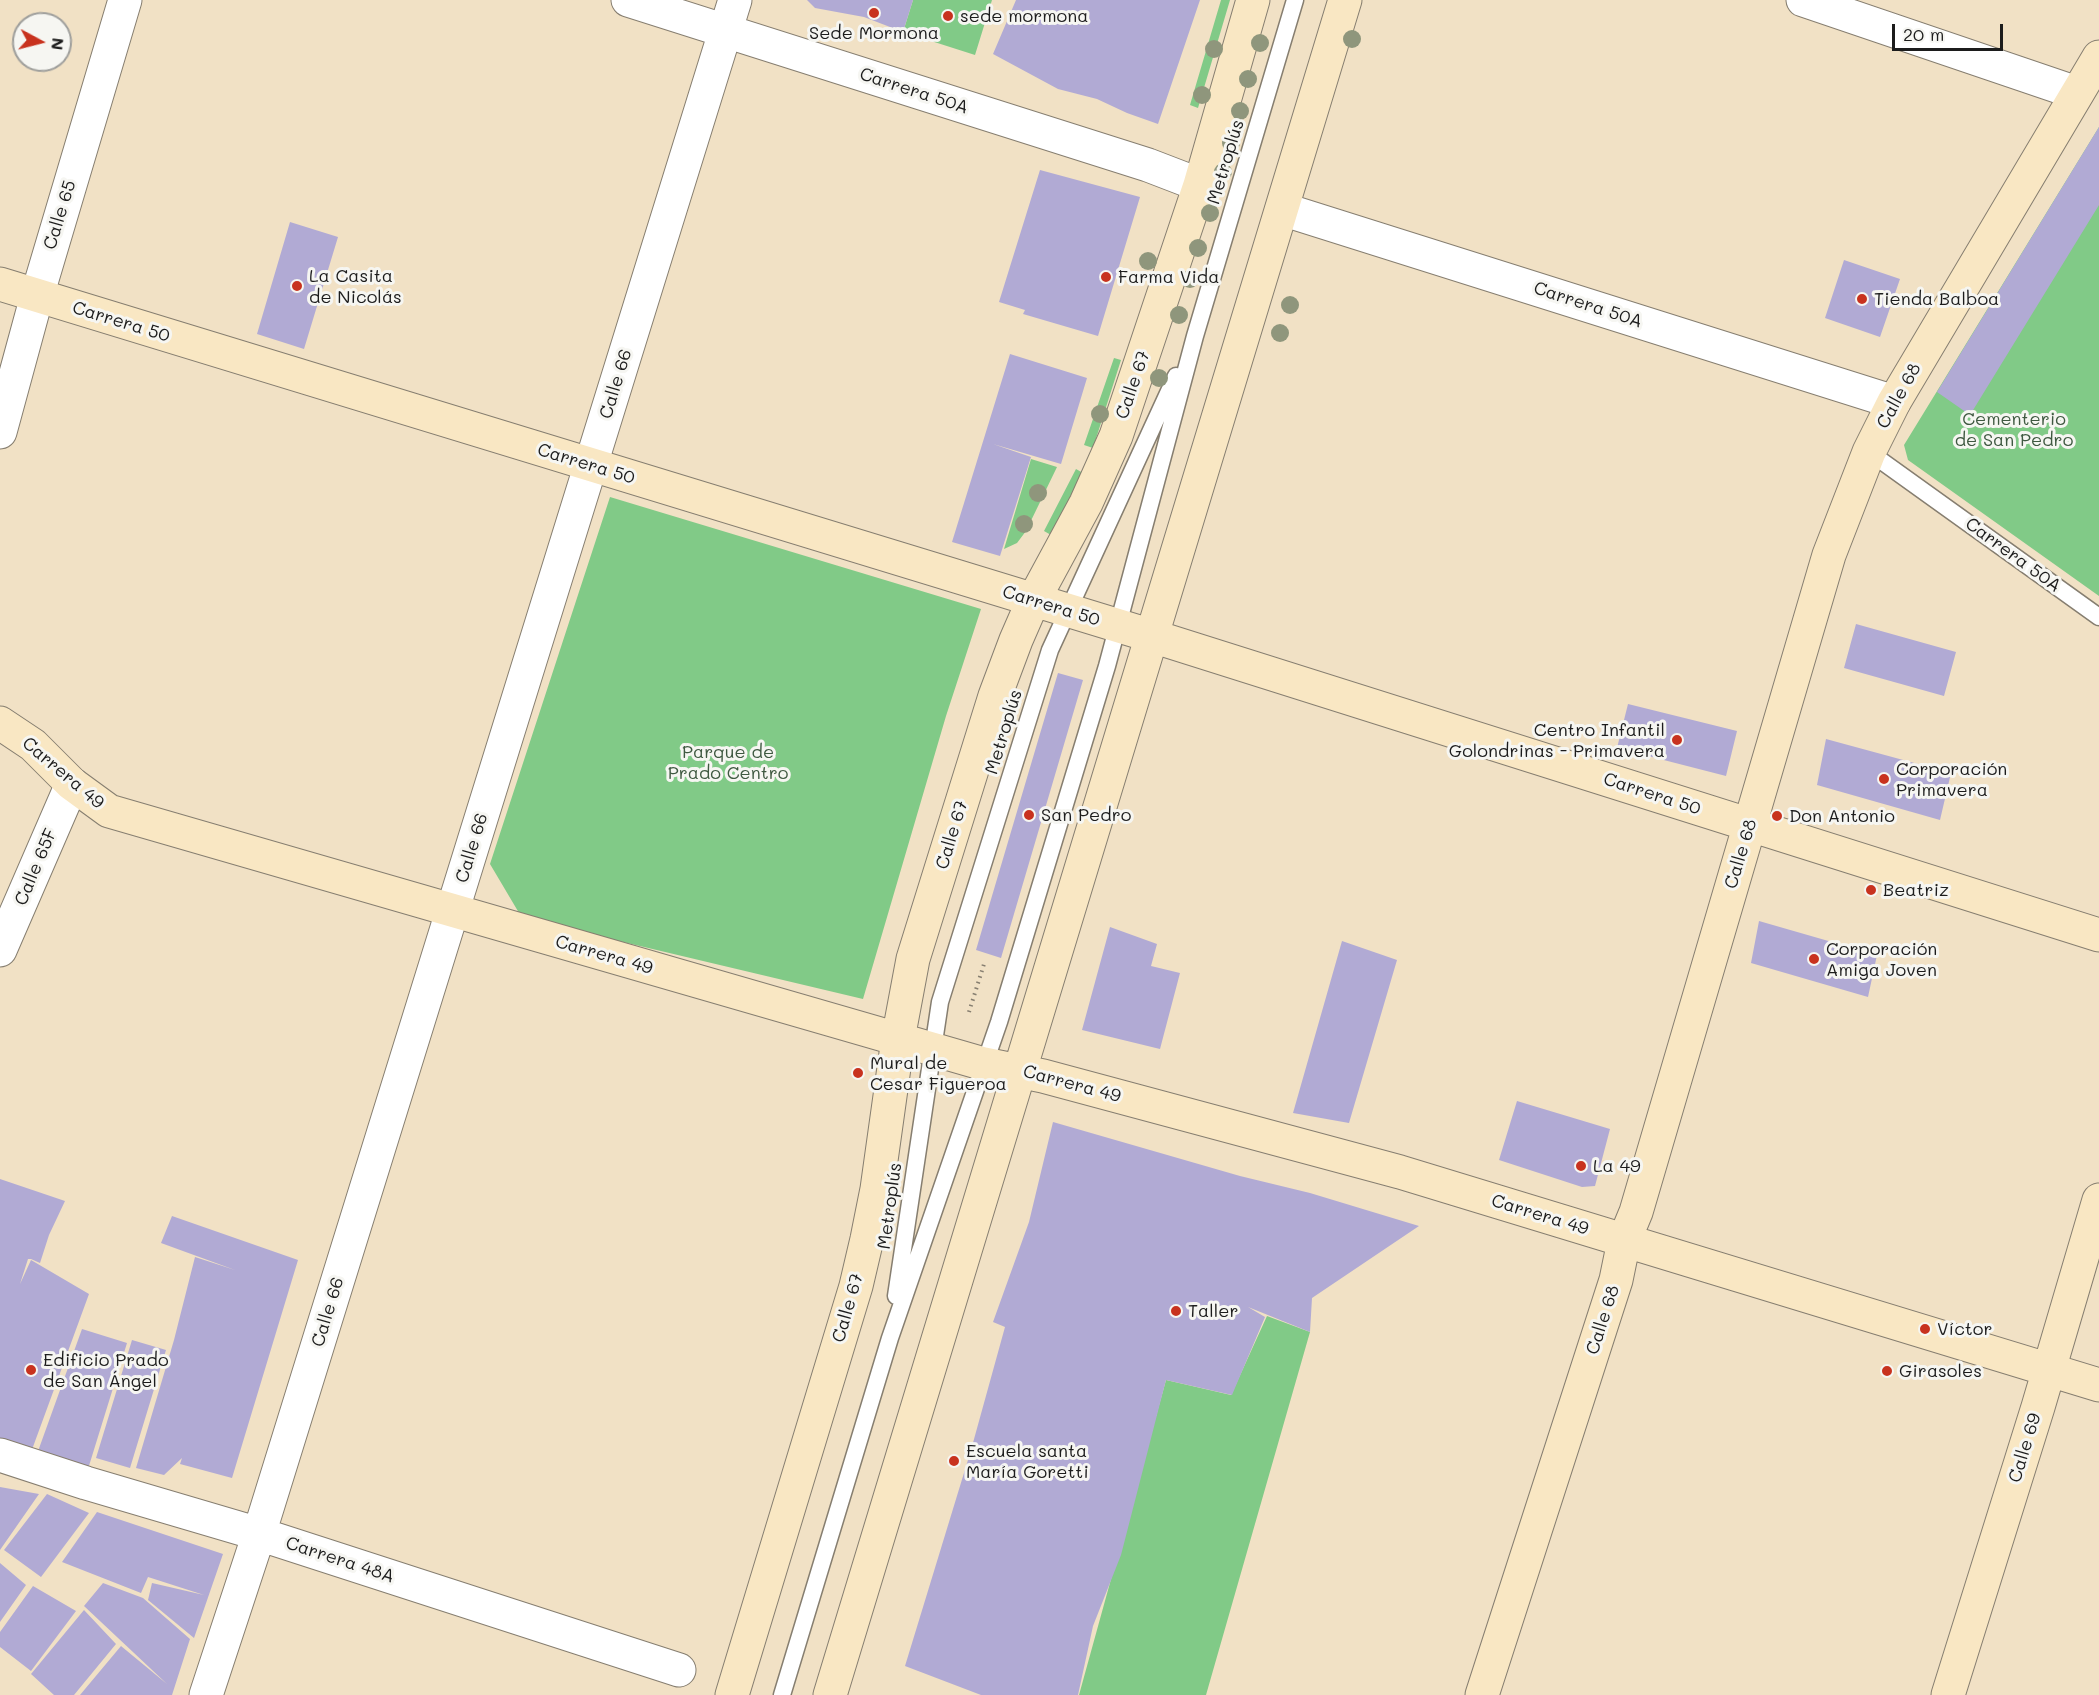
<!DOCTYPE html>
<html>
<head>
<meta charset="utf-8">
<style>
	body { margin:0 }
	#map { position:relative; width:2099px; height:1695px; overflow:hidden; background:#f1e1c5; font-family:Mali,sans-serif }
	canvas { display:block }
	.north { position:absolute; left:12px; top:12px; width:60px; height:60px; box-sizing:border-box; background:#f6f6f2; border:2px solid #9f9f9c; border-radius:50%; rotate:97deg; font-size:16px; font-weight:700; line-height:24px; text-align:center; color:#1c1c1c }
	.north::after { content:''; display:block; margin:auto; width:21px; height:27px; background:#c8321e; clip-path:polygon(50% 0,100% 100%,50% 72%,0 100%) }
	.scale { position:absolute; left:1892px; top:24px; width:111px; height:27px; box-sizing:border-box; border:3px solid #1c1c1c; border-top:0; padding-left:8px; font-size:18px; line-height:21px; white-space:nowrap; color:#1c1c1c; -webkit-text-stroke:4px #f6f6f2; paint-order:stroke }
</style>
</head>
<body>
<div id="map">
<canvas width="2099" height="1695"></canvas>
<div class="north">N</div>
<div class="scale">20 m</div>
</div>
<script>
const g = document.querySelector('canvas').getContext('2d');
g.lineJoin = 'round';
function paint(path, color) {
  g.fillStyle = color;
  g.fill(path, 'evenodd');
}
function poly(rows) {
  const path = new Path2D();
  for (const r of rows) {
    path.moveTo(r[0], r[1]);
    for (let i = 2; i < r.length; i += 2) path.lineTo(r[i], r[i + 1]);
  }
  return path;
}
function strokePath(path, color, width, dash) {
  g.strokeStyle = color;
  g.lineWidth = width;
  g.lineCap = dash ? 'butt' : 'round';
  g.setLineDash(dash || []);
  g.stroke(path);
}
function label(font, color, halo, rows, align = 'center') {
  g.font = font + ' Mali,sans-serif';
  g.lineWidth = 6;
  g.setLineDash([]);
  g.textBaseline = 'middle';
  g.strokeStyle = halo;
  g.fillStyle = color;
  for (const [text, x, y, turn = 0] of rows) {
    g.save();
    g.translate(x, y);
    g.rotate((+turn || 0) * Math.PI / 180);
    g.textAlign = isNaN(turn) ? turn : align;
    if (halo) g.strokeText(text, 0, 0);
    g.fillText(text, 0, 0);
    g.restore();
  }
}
paint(poly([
	[913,0,992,0,975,55,903,32],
	[1221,0,1230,0,1198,108,1190,105],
	[2099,127,2099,596,1908,460,1904,445],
	[1114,358,1121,360,1093,448,1084,445],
	[1031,459,1057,467,1026,531,1017,543,1004,549],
	[1076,469,1083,473,1051,535,1044,531],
	[610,497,981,609,946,716,863,999,522,918,490,864],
	[1267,1316,1310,1332,1206,1695,1079,1695,1166,1380,1231,1395]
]), '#81ca87');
paint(poly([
	[807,0,913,0,903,32,864,17,815,8],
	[1016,0,1200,0,1158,124,1127,113,1097,99,1058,89,993,54],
	[2099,127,2099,205,1970,415,1937,392],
	[1040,170,1140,197,1098,336,1023,314,1025,310,999,302],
	[290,222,338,237,304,349,257,334],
	[1844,260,1900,279,1880,337,1825,318],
	[1010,354,1087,378,1061,464,993,444,1031,457,1000,556,952,542],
	[1856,624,1956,652,1944,696,1844,668],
	[1058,673,1083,680,1001,958,976,950],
	[1628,704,1737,731,1726,776,1617,748],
	[1826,739,1951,773,1940,820,1817,785],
	[1759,921,1877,955,1868,997,1751,963],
	[1110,927,1157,944,1151,966,1180,973,1160,1049,1082,1030],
	[1342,941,1397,960,1349,1123,1293,1113],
	[1517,1101,1610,1129,1595,1186,1582,1187,1499,1160],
	[1053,1122,1240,1176,1310,1193,1419,1226,1312,1298,1310,1332,1248,1307,1265,1317,1232,1395,1166,1380,1121,1555,1093,1626,1078,1695,981,1695,905,1666,971,1450,1005,1327,993,1322,1029,1222],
	[0,1179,65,1201,49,1235,40,1263,31,1259,28,1259,20,1284,31,1260,89,1294,30,1455,0,1446],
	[172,1216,298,1260,232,1478,180,1464,182,1458,164,1475,136,1468,174,1340,195,1257,235,1270,161,1243],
	[82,1329,127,1343,88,1469,37,1454],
	[132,1340,166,1350,130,1468,96,1458],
	[0,1487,39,1494,0,1550],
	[47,1494,89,1513,41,1577,4,1550],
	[97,1512,223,1554,194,1638,148,1600,152,1583,204,1595,148,1577,141,1593,62,1562],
	[0,1563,26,1585,0,1622],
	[103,1583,143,1598,190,1639,172,1695,80,1695,121,1646,167,1684,84,1606],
	[33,1586,76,1611,31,1671,0,1647,0,1632],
	[84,1610,116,1644,74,1695,54,1695,31,1674]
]), '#b1aad4');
const lane = poly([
	[1869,452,2099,617],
	[896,1296,940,1002,1050,650,1176,376],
	[782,1695,890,1338,999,1022,1107,666,1195,336,1295,0]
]);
const street = poly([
	[628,0,1148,165,1200,185],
	[1803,0,2077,93],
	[1282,209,1894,402],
	[0,432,37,296,125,0],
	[0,950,72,784],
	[0,1455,86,1483,259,1534,679,1670],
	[206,1695,259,1534,735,0]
]);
const secondary = poly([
	[0,284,1152,636,2099,935],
	[0,723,33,745,72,784,109,811,984,1064,1043,1076,1400,1172,2099,1385],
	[732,1695,856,1286,867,1239,877,1189,898,1039,913,959,995,696,1016,640,1033,601,1086,503,1116,436,1200,185,1253,0],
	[830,1695,1345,0],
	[1482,1695,1616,1280,1624,1241,1636,1212,1829,555,1869,452,1894,402,2099,57],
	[1948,1695,2038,1407,2099,1200]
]);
strokePath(lane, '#867e70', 19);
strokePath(street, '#867e70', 35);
strokePath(secondary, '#867e70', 35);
strokePath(poly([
	[969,1012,984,964]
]), '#867e70', 4, [1.5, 4.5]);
strokePath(lane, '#fff', 16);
strokePath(street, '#fff', 33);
strokePath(secondary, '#f9e7c3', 33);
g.fillStyle = '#8f967c';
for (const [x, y] of [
	[1352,39],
	[1260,43],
	[1214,49],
	[1248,79],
	[1202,95],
	[1240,111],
	[1231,143],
	[1223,172],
	[1210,213],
	[1198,248],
	[1148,261],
	[1190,279],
	[1290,305],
	[1179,315],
	[1280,333],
	[1159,378],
	[1100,414],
	[1038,493],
	[1024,524]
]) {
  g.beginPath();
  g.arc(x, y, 9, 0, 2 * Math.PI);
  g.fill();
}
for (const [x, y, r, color] of [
	[874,13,6,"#c8321e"],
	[948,16,6,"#c8321e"],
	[1106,277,6,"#c8321e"],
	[297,286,6,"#c8321e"],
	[1862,299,6,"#c8321e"],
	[1677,740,6,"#c8321e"],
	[1884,779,6,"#c8321e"],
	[1029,815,6,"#c8321e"],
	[1777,816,6,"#c8321e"],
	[1871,890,6,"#c8321e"],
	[1814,959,6,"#c8321e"],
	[858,1073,6,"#c8321e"],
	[1581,1166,6,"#c8321e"],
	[1176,1311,6,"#c8321e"],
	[1925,1329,6,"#c8321e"],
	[31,1370,6,"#c8321e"],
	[1887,1371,6,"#c8321e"],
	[954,1461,6,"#c8321e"]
]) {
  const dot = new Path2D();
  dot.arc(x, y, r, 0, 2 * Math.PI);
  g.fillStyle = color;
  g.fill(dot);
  strokePath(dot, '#f6f6f2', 2);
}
label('18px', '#1c1c1c', '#f6f6f2', [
	["sede mormona",960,16],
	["Sede Mormona",874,33,"center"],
	["La Casita",309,276],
	["de Nicolás",309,297],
	["Farma Vida",1118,277],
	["Tienda Balboa",1874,299],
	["Centro Infantil",1665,730,"right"],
	["Golondrinas - Primavera",1665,751,"right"],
	["Corporación",1896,769],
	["Primavera",1896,790],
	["San Pedro",1041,815],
	["Don Antonio",1789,816],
	["Beatriz",1883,890],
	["Corporación",1826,949],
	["Amiga Joven",1826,970],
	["Mural de",870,1063],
	["Cesar Figueroa",870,1084],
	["La 49",1593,1166],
	["Taller",1188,1311],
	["Víctor",1937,1329],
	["Edificio Prado",43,1360],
	["de San Ángel",43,1381],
	["Girasoles",1899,1371],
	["Escuela santa",966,1451],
	["María Goretti",966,1472]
], 'left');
label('18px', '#1c1c1c', '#f6f6f2', [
	["Carrera 50A",914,91,18],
	["Metroplús",1226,162,-73],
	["Calle 65",60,215,-73],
	["Carrera 50A",1588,305,18],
	["Carrera 50",121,322,17],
	["Calle 66",616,384,-73],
	["Calle 67",1133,385,-71],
	["Calle 68",1899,396,-61],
	["Carrera 50",586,464,17],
	["Carrera 50A",2013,555,36],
	["Carrera 50",1051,606,17],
	["Metroplús",1004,732,-73],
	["Carrera 49",63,773,40],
	["Carrera 50",1652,794,18],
	["Calle 67",952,835,-73],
	["Calle 66",472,848,-73],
	["Calle 68",1741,854,-73],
	["Calle 65F",36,867,-67],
	["Carrera 49",604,955,16],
	["Carrera 49",1072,1084,15],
	["Metroplús",890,1206,-82],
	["Carrera 49",1540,1215,17],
	["Calle 67",848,1308,-74],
	["Calle 66",328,1312,-73],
	["Calle 68",1603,1320,-72],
	["Calle 69",2025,1448,-73],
	["Carrera 48A",340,1560,18]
]);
label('18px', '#3f5941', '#f6f6f2', [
	["Cementerio",2014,419],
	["de San Pedro",2014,440],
	["Parque de",728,752],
	["Prado Centro",728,773]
]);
</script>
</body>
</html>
